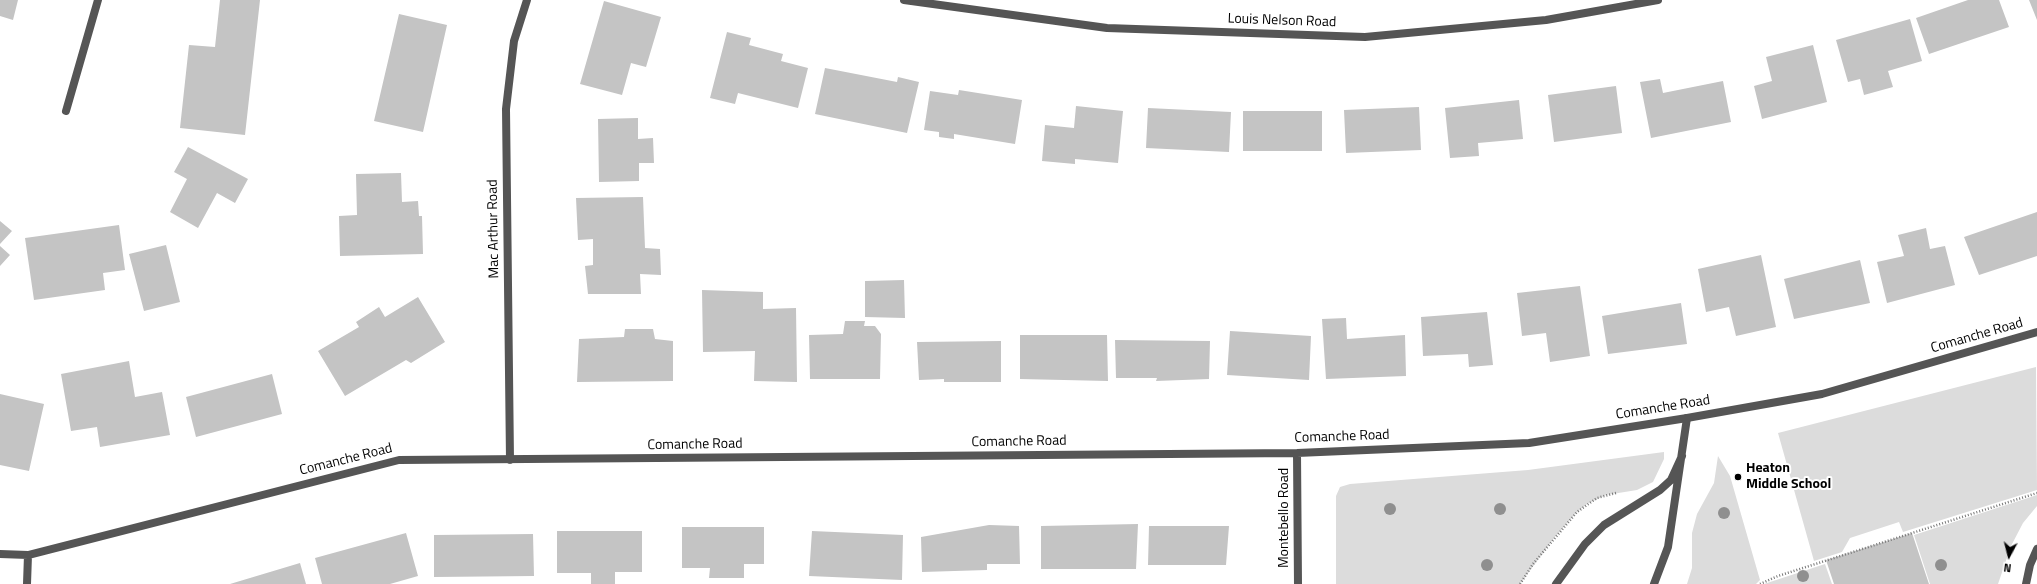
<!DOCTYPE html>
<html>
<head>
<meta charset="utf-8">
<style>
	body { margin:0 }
	#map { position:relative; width:2037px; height:584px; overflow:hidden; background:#fff; font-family:"Titillium Web",sans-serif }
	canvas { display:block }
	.north { position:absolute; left:1989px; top:536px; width:40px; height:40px; -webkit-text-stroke:3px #fff; paint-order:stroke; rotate:187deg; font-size:11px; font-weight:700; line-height:16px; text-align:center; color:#000 }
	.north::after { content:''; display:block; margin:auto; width:14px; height:18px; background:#000; clip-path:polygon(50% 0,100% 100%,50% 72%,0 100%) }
</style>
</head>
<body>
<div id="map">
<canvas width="2037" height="584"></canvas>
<div class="north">N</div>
</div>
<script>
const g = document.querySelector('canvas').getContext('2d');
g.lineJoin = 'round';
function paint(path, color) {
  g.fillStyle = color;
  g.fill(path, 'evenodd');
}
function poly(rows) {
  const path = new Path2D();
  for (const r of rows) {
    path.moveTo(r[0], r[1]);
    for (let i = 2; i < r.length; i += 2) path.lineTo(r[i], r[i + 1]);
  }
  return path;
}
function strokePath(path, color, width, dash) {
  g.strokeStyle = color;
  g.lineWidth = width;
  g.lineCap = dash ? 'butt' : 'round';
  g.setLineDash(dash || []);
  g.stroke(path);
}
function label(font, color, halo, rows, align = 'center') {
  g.font = font + ' "Titillium Web",sans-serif';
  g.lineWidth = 4;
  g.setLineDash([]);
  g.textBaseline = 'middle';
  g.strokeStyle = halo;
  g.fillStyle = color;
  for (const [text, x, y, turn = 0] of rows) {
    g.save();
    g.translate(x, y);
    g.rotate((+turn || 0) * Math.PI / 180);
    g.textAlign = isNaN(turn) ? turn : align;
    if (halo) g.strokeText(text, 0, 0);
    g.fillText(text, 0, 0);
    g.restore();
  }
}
paint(poly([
	[2036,367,2037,490,1903,532,1899,522,1850,538,1842,552,1814,561,1778,433],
	[1664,452,1664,459,1653,482,1637,490,1606,495,1587,504,1577,512,1554,538,1520,584,1336,584,1336,496,1340,487,1350,484,1528,470],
	[1718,456,1730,476,1760,580,1756,584,1687,584,1692,568,1692,533,1697,514,1714,483],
	[2037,495,2037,506,2023,523,2011,546,1998,584,1930,584,1914,535],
	[1825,564,1832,584,1764,584]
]), '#dcdcdc');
paint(poly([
	[0,0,18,0,13,20,0,16],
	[220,0,260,0,245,135,180,128,189,45,215,47],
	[1968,0,1999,0,2009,27,1929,54,1916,18],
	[2029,0,2037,0,2037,20],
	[604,1,661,17,646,67,631,63,622,95,580,84],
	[399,14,447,25,423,132,374,121],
	[1910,19,1922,61,1888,71,1893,87,1864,95,1860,79,1848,82,1836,40],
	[727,32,751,38,749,45,783,54,781,61,808,68,798,108,738,93,735,104,710,98],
	[1813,45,1827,102,1762,119,1754,86,1772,81,1766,57],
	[825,68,897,82,898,77,919,82,907,133,815,114],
	[1660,79,1663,93,1723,81,1731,122,1651,138,1640,82],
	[1616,86,1622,133,1554,142,1548,95],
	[959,90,1022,100,1015,144,954,134,954,139,939,137,939,132,924,130,930,91,958,95],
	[1519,100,1523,139,1478,143,1479,156,1450,158,1445,108],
	[1076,106,1123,111,1118,163,1075,159,1075,164,1042,161,1045,125,1074,128],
	[1419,107,1421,150,1346,153,1344,110],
	[1148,108,1231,112,1229,152,1146,148],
	[1243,111,1322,111,1322,151,1243,151],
	[638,118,638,139,653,138,654,163,639,163,639,181,599,182,598,119],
	[188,147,248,179,235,203,217,193,198,228,170,212,187,179,174,172],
	[401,173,402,202,418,201,419,216,422,216,423,254,340,256,339,216,357,215,356,174],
	[643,197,645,248,660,249,661,275,640,274,641,294,588,294,585,266,593,265,593,239,578,240,576,198],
	[2037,212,2037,256,1979,275,1964,237],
	[0,221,12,231,0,244],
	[119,225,125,270,103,273,105,290,34,300,25,238],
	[1926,228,1930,249,1945,246,1955,285,1887,303,1877,262,1904,256,1898,235],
	[166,245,180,302,144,311,129,254],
	[0,246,10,255,0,266],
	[1761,255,1776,327,1736,336,1729,307,1706,312,1698,269],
	[1860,260,1870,303,1794,319,1784,279],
	[904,280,905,318,865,317,865,281],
	[1580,286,1590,356,1550,362,1546,333,1522,336,1517,293],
	[702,290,763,292,763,309,796,308,797,382,754,381,755,351,703,352],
	[418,297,445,342,411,363,406,360,345,396,318,351,359,327,356,322,379,307,385,317],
	[1681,303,1687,344,1608,354,1602,316],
	[1487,312,1493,365,1469,367,1468,354,1423,356,1421,317],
	[1346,318,1347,339,1405,335,1406,376,1326,379,1322,319],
	[845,321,865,321,864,326,875,326,881,334,880,379,810,379,809,335,843,334],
	[625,329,653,329,655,339,673,341,673,381,577,382,579,339,624,337],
	[1230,331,1311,336,1309,380,1227,375],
	[1020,335,1107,335,1108,381,1020,379],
	[1115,340,1210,341,1209,379,1156,381,1157,378,1116,378],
	[1001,341,1001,382,944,382,944,379,919,380,917,342],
	[129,361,135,397,162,392,170,435,100,447,97,427,71,431,61,374],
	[272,374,282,414,196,437,186,397],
	[0,394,44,404,29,471,0,465],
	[1138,524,1136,569,1041,569,1041,526],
	[989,525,1019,526,1020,564,987,564,987,570,922,572,921,537],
	[1149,526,1229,526,1226,565,1148,565],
	[682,527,764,527,764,564,744,564,744,578,709,578,710,568,682,568],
	[557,531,642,531,642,572,615,572,615,584,591,584,591,573,557,573],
	[812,531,903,535,902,580,809,576],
	[406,533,418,576,390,584,322,584,315,558],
	[1912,533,1929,584,1834,584,1826,560],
	[533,534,534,576,434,577,434,535],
	[300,563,306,584,230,584]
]), '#c4c4c4');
strokePath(poly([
	[1520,584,1533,564,1577,512,1597,498,1616,493],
	[1760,584,1778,576,2037,493]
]), '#777', 2.5, [1, 2]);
strokePath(poly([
	[1556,584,1585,544,1604,525,1660,490,1671,480,1682,456],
	[1654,584,1668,547,1687,418],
	[2026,584,2030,565,2037,549]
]), '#555', 8);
strokePath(poly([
	[904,0,1107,28,1365,37,1546,20,1658,0],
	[66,111,98,0],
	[1297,453,1298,584],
	[510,460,506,109,514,41,527,0],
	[0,554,28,555,399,460,1297,453,1529,443,1687,418,1822,394,2037,332],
	[27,584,28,555]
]), '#555', 8);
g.fillStyle = '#8f8f8f';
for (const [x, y] of [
	[1390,509],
	[1500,509],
	[1724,513],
	[1487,565],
	[1941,565],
	[1803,576]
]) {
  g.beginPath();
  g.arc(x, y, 6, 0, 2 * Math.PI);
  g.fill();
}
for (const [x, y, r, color] of [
	[1738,477,4,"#000"]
]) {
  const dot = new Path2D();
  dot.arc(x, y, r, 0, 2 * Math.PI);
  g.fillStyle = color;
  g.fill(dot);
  strokePath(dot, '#fff', 1.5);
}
label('14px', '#000', '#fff', [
	["Louis Nelson Road",1282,21,2],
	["Mac Arthur Road",494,229,-91],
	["Comanche Road",1977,336,-16],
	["Comanche Road",1663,408,-9],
	["Comanche Road",1342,437,-2],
	["Comanche Road",1019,442,-1],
	["Comanche Road",695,445,-1],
	["Comanche Road",346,460,-14],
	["Montebello Road",1285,518,-90]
]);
label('bold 14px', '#000', '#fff', [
	["Heaton",1746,469],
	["Middle School",1746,485]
], 'left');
</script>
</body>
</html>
